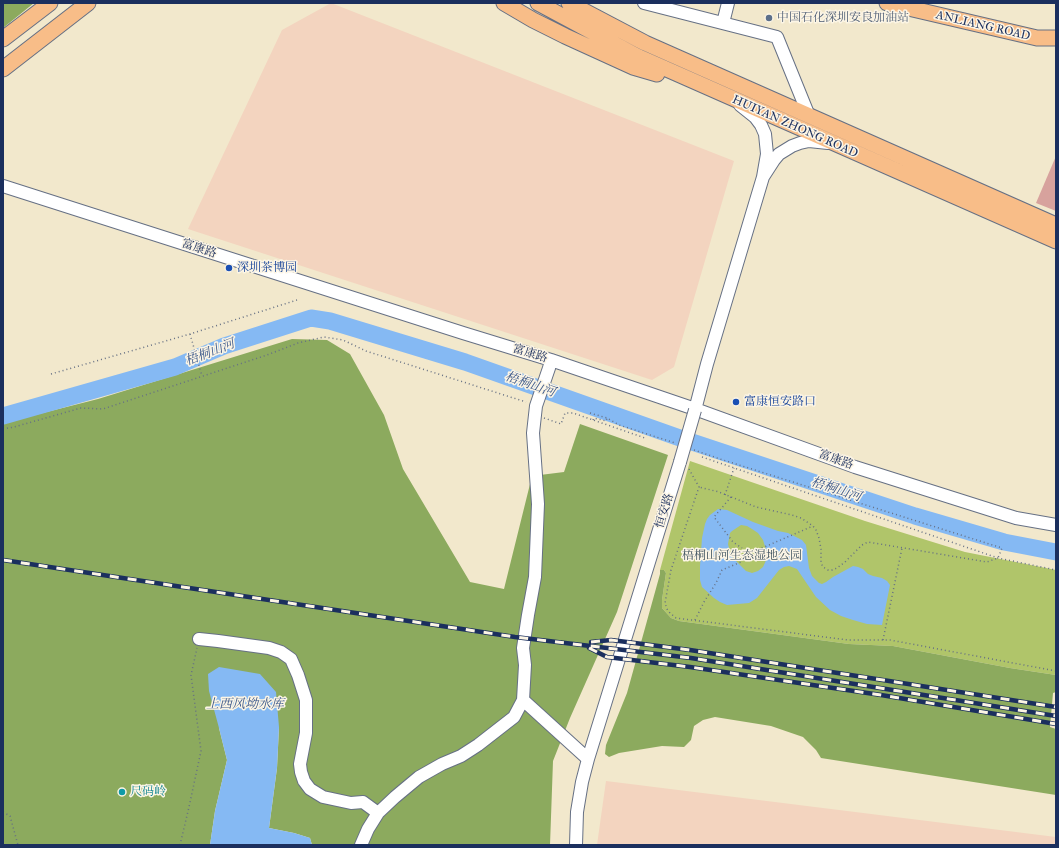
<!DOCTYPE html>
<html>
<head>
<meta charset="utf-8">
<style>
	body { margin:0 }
	#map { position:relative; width:1059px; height:848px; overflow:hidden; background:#f2e8cc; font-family:"IM FELL Great Primer",serif }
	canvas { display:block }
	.frame { position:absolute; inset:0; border:4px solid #1b2f5e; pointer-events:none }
</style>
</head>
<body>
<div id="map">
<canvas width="1059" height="848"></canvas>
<div class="frame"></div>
</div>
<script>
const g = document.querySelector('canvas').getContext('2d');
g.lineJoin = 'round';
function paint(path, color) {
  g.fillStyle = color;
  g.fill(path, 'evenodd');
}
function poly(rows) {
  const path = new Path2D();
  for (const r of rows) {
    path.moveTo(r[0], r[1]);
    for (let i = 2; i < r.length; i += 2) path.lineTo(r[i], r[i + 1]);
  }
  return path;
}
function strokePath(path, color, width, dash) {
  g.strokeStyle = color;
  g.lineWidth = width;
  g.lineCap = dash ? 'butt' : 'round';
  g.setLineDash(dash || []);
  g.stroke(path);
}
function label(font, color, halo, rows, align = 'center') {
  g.font = font + ' "IM FELL Great Primer","Noto Serif SC",serif';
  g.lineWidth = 3;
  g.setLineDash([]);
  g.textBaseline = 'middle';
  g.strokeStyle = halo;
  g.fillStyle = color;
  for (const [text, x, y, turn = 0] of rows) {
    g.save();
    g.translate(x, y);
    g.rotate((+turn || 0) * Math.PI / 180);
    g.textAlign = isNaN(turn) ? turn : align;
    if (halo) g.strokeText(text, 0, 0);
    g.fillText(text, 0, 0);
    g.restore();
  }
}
paint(poly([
	[331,3,734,161,674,367,652,380,188,229,282,30],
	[606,781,1056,837,1056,845,597,845]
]), '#f3d4bf');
paint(poly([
	[690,461,865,521,965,552,1056,570,1056,675,1010,668,893,646,849,644,679,621,671,618,662,608,662,600,666,573,664,570,660,570]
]), '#b0c56a');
paint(poly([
	[3,3,34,3,3,28],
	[292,339,327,340,350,354,384,415,403,469,470,582,504,589,532,476,564,472,580,424,668,455,617,612,570,718,553,761,550,845,312,845,310,838,294,833,269,828,277,768,279,727,219,728,227,760,215,811,210,845,3,845,3,423,98,399],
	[660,570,664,570,666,573,662,600,662,608,671,618,679,621,849,644,893,646,1010,668,1056,675,1056,692,1053,693,1050,727,1056,729,1056,795,821,758,816,750,803,737,771,726,715,717,703,720,694,726,691,740,684,747,662,746,619,753,609,757,605,754,606,745,627,693,660,574]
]), '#8caa5e');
paint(poly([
	[718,509,727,510,753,522,778,531,788,533,802,540,806,545,809,568,812,576,819,583,822,584,826,582,833,577,853,566,858,567,863,569,868,574,873,576,882,578,887,581,890,585,882,625,867,624,853,620,841,616,830,610,816,597,797,569,789,566,784,567,779,570,757,598,749,603,727,605,720,602,714,598,702,587,700,580,700,566,702,538,705,524,707,519,710,515],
	[741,525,747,526,752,529,758,533,763,540,768,556,763,567,758,571,752,573,746,571,734,559,730,553,728,544,730,533,732,531],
	[219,667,260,674,276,692,279,727,277,768,269,828,294,833,310,838,312,845,210,845,215,811,227,760,219,728,209,691,208,674]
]), '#85b9f3');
strokePath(poly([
	[3,416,175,367,224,346,311,318,330,321,465,362,677,437,915,516,1004,542,1056,552]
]), '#85b9f3', 17);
paint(poly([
	[1056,156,1056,211,1036,203]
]), '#d7a29d');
const minor = poly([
	[644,3,777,37,809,116],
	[723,23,728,3],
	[740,105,755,117,761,125,765,134,767,154,763,177,774,160,779,154,792,146,800,143,809,141,828,143],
	[3,186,463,333,551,360,695,409,855,467,1016,518,1056,525],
	[695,410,707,364,763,177],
	[199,639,218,641,269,648,281,652,291,659,298,675,306,700,306,733,300,764,301,772,304,781,310,789,323,797,351,803,363,802,378,813],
	[523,700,588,759],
	[361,845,368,829,378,813,395,797,419,777,442,764,461,756,478,745,514,717,523,700,525,665,523,648,528,615,535,577,538,504,533,433,536,406,549,368,551,360],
	[576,845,577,812,582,782,588,759,680,462]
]);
const major = poly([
	[504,3,533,20,565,36,633,67,657,74],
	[538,3,637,56,1056,241],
	[569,3,645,43,1056,225],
	[887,3,1037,38,1056,38],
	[3,39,50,3],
	[3,69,88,3]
]);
strokePath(minor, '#667084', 14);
strokePath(major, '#667084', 17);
strokePath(poly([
	[190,334,202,376],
	[51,374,190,334,297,300],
	[590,413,607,418,619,425,675,443],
	[544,418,561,424,565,413,573,413,645,438],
	[593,420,594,418,606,421,607,418],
	[3,429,14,427,81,408,103,409,267,355,298,343,324,337,343,340,366,351,526,402],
	[694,450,720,459,1002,548,998,558,987,562,868,542,862,545,845,562,837,568,832,570,828,570,823,567,821,563,821,549,819,538,816,530,813,526,801,518,792,515,756,507,719,492,699,487],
	[702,457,998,558,1056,570],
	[689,469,699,487,671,570,665,603,667,609,670,613,676,618,848,640,890,640,1056,671],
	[725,495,734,468],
	[731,497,714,517,733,542,742,548],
	[750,551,762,548,813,526],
	[695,620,704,602,716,583,722,570,741,562,745,555],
	[883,640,902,548],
	[3,812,10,816,18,845],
	[180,845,189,807,201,751,191,675,197,648]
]), '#667084', 1.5, [1, 3]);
strokePath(minor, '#fff', 12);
strokePath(major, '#f8bd88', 15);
const rail = poly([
	[3,560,515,637,691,658,1056,716],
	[591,642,611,640,690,650,1056,707],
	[589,648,607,657,690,667,881,695,1056,724]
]);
strokePath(rail, '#1b2f5e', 4.5);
strokePath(rail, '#fcf5e5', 3, [9]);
const minorBridge = poly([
	[680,462,695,410]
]);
strokePath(minorBridge, '#667084', 14, []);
strokePath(minorBridge, '#fff', 12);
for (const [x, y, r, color] of [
	[769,18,4,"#5c6f8a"],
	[229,268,4,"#1a4fb4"],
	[736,402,4,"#1a4fb4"],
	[122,792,4,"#0f9aa8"]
]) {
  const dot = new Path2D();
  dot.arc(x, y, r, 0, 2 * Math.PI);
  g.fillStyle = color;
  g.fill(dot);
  strokePath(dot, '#fcf5e5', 1.5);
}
label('12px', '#4e5e75', '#fcf5e5', [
	["中国石化深圳安良加油站",777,18]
], 'left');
label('12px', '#1b2f5e', '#fcf5e5', [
	["ANLIANG ROAD",983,26,13],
	["HUIYAN ZHONG ROAD",795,127,24],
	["富康路",199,249,18],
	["富康路",530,354,17],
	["富康路",836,460,20],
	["恒安路",665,511,-73]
]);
label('12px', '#164399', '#fcf5e5', [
	["深圳茶博园",237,268],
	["富康恒安路口",744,402]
], 'left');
label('12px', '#405461', '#fcf5e5', [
	["梧桐山河生态湿地公园",742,556]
]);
label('12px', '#0d838f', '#fcf5e5', [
	["尺码岭",130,792]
], 'left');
label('italic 13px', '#3b588b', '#fcf5e5', [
	["梧桐山河",210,353,-21],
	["梧桐山河",530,385,19],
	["梧桐山河",836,490,18],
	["上西风坳水库",245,705]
]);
</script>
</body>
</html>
